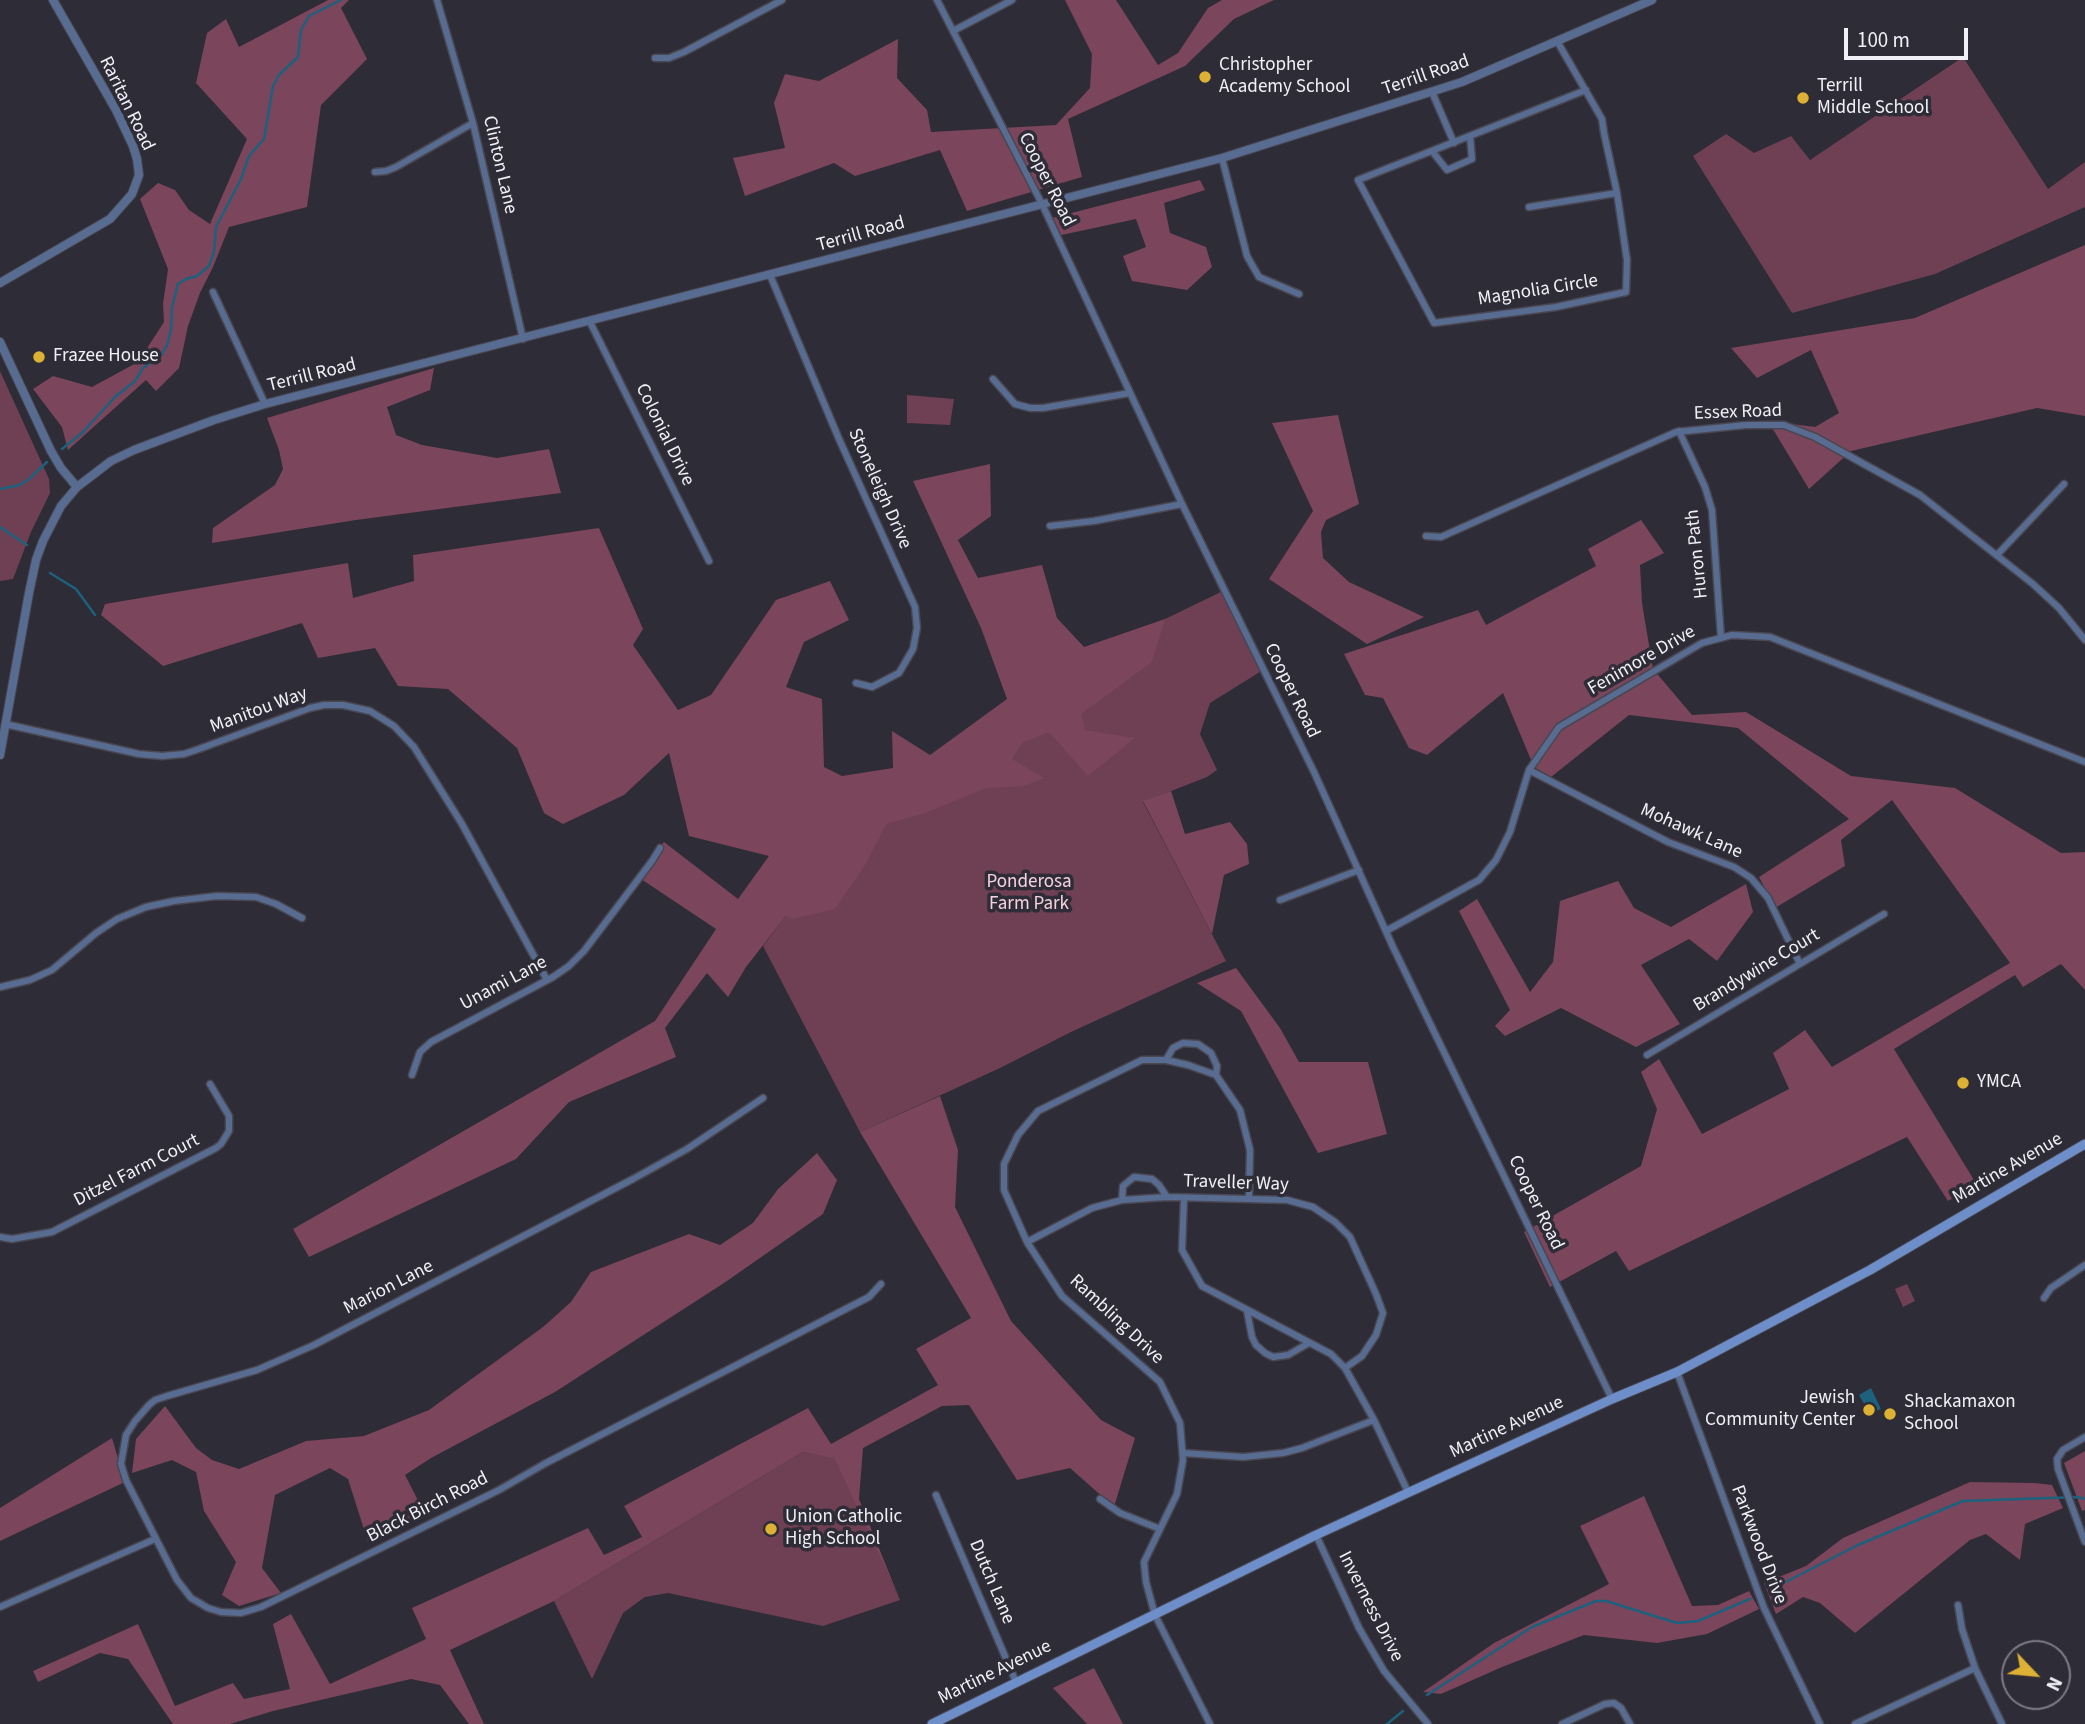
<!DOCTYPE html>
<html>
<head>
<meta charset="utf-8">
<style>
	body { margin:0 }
	#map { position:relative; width:2085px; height:1724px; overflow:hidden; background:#2e2c37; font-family:"Source Sans 3",sans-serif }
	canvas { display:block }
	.north { position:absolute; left:2001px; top:1640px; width:70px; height:70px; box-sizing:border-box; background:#2e2c37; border:2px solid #7c7a84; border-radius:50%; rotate:116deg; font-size:19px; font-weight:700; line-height:28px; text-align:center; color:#f1f0f7 }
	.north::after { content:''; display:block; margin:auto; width:24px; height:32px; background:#ddb133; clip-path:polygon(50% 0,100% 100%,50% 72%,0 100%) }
	.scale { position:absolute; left:1844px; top:28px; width:124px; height:32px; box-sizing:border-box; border:4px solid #f1f0f7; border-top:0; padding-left:9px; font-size:21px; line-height:24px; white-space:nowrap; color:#f1f0f7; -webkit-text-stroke:5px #2e2c37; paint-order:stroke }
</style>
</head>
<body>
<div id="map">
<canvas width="2085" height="1724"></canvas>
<div class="north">N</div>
<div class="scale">100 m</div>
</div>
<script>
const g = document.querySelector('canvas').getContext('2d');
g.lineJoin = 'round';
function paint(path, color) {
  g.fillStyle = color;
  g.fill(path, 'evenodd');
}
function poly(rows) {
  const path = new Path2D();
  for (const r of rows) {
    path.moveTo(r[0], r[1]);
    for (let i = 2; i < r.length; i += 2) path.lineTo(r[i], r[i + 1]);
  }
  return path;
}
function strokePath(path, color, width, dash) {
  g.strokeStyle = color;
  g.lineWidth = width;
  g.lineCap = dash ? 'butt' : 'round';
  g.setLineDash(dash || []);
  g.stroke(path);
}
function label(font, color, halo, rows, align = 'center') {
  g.font = font + ' "Source Sans 3",sans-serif';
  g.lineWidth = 7;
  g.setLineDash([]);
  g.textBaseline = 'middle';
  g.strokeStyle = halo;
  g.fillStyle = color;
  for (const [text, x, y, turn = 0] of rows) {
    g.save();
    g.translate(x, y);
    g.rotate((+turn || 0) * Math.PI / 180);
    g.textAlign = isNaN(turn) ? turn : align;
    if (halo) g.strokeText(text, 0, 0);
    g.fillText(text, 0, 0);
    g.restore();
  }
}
paint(poly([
	[1963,57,2048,189,2085,162,2085,207,1935,274,1792,313,1693,156,1726,134,1754,153,1791,136,1810,160],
	[0,371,49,479,50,493,31,532,13,579,0,581],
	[907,395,954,399,950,425,907,423],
	[1225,590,1263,670,1210,703,1200,734,1217,770,1207,777,1143,802,1226,961,1071,1032,1000,1068,860,1132,763,946,862,817,1165,619],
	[1907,1284,1915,1301,1903,1307,1895,1289],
	[803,1452,834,1457,900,1600,823,1626,668,1593,645,1597,623,1613,592,1679,554,1601]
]), '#6f4053');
paint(poly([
	[328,0,349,0,341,8,367,59,321,105,307,207,229,227,213,267,200,293,188,326,179,368,156,391,146,380,68,450,62,427,33,389,53,376,92,387,138,362,164,322,163,304,168,269,140,199,158,183,175,190,189,210,210,224,247,139,196,83,207,33,226,19,239,47],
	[1065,0,1116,0,1158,65,1178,53,1208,8,1222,0,1274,0,1234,19,1185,66,1068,119,1082,177,967,211,940,150,855,176,834,163,745,196,733,158,785,148,774,103,785,74,819,81,898,39,897,78,927,110,931,132,1056,125,1090,88,1092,54],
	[1200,180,1205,190,1164,203,1170,233,1206,247,1212,267,1187,290,1132,281,1123,256,1146,247,1136,219,1057,236,1048,219],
	[2085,245,2085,416,2037,408,1851,451,1809,489,1768,421,1815,427,1839,413,1811,350,1757,378,1731,348,1915,318],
	[434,368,430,390,387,407,396,435,422,445,497,458,549,449,561,493,356,520,212,543,213,528,275,485,283,469,279,450,267,418],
	[1338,415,1359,504,1326,520,1321,532,1323,558,1349,582,1424,617,1367,644,1269,579,1313,511,1272,423],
	[990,464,991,516,958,540,978,578,1042,565,1057,618,1084,647,1165,619,1152,662,1081,714,1085,730,1135,738,1088,776,1049,732,1022,743,1012,759,1044,778,1024,786,986,788,925,813,886,824,865,865,835,909,793,919,786,916,746,967,728,997,707,973,665,1028,676,1057,569,1102,516,1159,309,1257,293,1229,655,1021,716,929,638,877,664,842,738,899,769,856,689,836,669,753,624,795,563,824,544,813,517,748,448,689,398,686,375,648,318,658,302,623,163,666,101,615,105,604,348,563,353,598,414,581,413,555,599,528,643,629,633,645,678,710,711,695,776,600,830,581,849,620,804,642,786,687,822,699,824,767,842,776,893,768,892,731,930,755,1007,699,981,628,913,481],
	[1641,520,1664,553,1640,565,1642,603,1653,669,1692,715,1746,712,1851,776,1955,788,2061,853,2085,852,2085,990,2061,964,2023,987,2015,975,1894,1049,1977,1185,1948,1201,1907,1137,1629,1271,1616,1251,1550,1287,1524,1232,1641,1166,1657,1109,1641,1072,1659,1059,1702,1134,1789,1089,1773,1053,1805,1030,1832,1067,2010,963,1892,800,1841,840,1845,866,1775,908,1759,877,1849,819,1738,728,1629,715,1551,777,1534,767,1503,693,1427,755,1409,748,1383,698,1365,695,1344,654,1478,610,1486,625,1596,566,1588,549],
	[1171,791,1185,834,1230,822,1247,844,1249,864,1224,875,1212,934,1143,801],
	[1618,881,1634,908,1671,927,1746,884,1753,912,1717,961,1689,939,1641,965,1680,1024,1636,1047,1561,1008,1505,1036,1495,1026,1510,1010,1459,911,1477,899,1530,992,1553,962,1560,901],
	[1236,968,1280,1028,1299,1062,1368,1062,1387,1134,1318,1153,1241,1011,1197,983],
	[940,1096,958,1150,955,1207,1011,1321,1101,1420,1135,1438,1114,1507,1070,1468,1017,1480,969,1405,942,1406,863,1448,859,1499,900,1600,834,1458,803,1452,554,1601,450,1650,484,1724,469,1724,440,1685,411,1679,273,1711,230,1724,173,1724,128,1659,100,1653,38,1682,33,1671,138,1624,175,1706,233,1683,244,1699,290,1689,273,1624,291,1614,330,1684,426,1639,412,1608,588,1528,604,1555,642,1537,624,1506,808,1408,831,1444,938,1385,916,1349,971,1318,860,1132],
	[817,1153,837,1180,823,1214,724,1283,555,1392,431,1458,405,1475,425,1514,368,1542,348,1479,330,1468,275,1495,262,1568,281,1593,239,1606,222,1595,236,1562,204,1511,196,1472,172,1460,132,1473,136,1439,165,1406,196,1448,212,1460,239,1469,306,1441,364,1436,429,1410,543,1327,571,1302,591,1272,689,1234,720,1245,753,1223,778,1189],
	[112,1438,125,1482,0,1541,0,1508],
	[2085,1451,2085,1510,2082,1511,2064,1463],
	[1970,1482,2035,1483,2052,1485,2063,1508,2025,1524,2020,1560,1986,1534,1970,1540,1855,1633,1820,1603,1803,1597,1776,1614,1764,1583,1806,1566,1843,1538],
	[1644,1496,1692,1606,1718,1605,1749,1591,1759,1609,1707,1634,1657,1643,1584,1635,1502,1667,1441,1694,1423,1692,1494,1643,1609,1584,1580,1526],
	[1094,1668,1123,1724,1087,1724,1053,1688]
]), '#7b455b');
paint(poly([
	[1871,1388,1881,1409,1870,1414,1859,1395]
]), '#1c617d');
strokePath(poly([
	[62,449,83,432,114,398,135,381,143,368,162,354,167,345,171,330,172,307,178,284,186,279,197,276,209,266,214,252,216,227,241,179,249,156,264,139,273,86,279,75,298,57,301,30,309,16,341,0],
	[0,489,20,485,29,479,47,462],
	[0,527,27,545],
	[50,573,76,589,95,615],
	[1772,1589,1858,1545,1963,1501,2078,1497,2085,1499],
	[1427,1695,1532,1627,1596,1601,1606,1601,1677,1623,1698,1621,1750,1599],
	[1387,1724,1403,1711]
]), '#1c617d', 2.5);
const minor = poly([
	[437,0,473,123,523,339],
	[937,0,1042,204,1182,504,1314,772,1393,947,1612,1399],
	[953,31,1012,0],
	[1557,41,1602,119,1604,133,1617,193,1627,260,1626,292,1556,307,1434,323,1358,180,1586,90],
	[655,58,669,58,684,52,782,0],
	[1432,92,1454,143],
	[1432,151,1447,170,1472,159,1470,136],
	[1222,158,1247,256,1259,277,1299,294],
	[375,172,386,171,396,167,473,123],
	[1529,207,1617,193],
	[770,275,839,439,915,607,917,628,913,649,899,673,872,687,856,683],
	[213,292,265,404],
	[590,322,709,561],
	[993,379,1015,404,1030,408,1043,408,1130,393],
	[1679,431,1705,487,1712,510,1721,638],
	[1050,526,1094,521,1182,504],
	[1426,536,1441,537,1676,432,1746,425,1784,425,1815,437,1920,495,2033,584,2059,608,2085,640],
	[1997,555,2064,484],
	[5,724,139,754,162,756,184,754,199,749,310,708,324,705,343,705,370,711,394,726,414,747,462,824,547,980],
	[1529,770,1668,842,1734,867,1751,878,1768,898,1800,964],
	[1280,900,1359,870],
	[1386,931,1479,880,1496,860,1510,832,1529,770,1559,727,1702,643,1732,635,1770,637,2085,762],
	[0,987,30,980,52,970,96,933,117,919,146,907,174,901,217,896,256,897,276,904,302,918],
	[1647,1055,1884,914],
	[1166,1060,1173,1048,1183,1043,1198,1044,1211,1053,1217,1066,1216,1075],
	[412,1075,420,1052,431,1042,553,977,569,966,584,951,652,861,660,848],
	[763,1098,687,1149,633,1179,314,1345,257,1370,167,1396,155,1400,149,1405,135,1421,126,1435,121,1464,126,1480,177,1580,191,1598,208,1608,221,1612,241,1613,261,1607,499,1490,546,1463,869,1297,881,1284],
	[1184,1198,1182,1250,1202,1286,1331,1354,1345,1368,1374,1420,1408,1492],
	[1122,1200,1123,1186,1134,1177,1152,1179,1159,1185,1167,1197],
	[0,1237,12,1239,52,1232,216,1148,221,1144,229,1131,229,1116,210,1084],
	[1027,1242,1092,1208,1122,1200,1167,1197,1287,1200,1313,1207,1335,1222,1350,1237,1376,1294,1383,1313,1376,1335,1362,1356,1345,1368],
	[2044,1298,2051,1288,2085,1265],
	[1247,1311,1252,1337,1256,1345,1265,1353,1273,1357,1288,1355,1309,1343],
	[1677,1372,1764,1608,1820,1724],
	[2085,1437,2063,1450,2057,1459,2058,1469,2085,1542],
	[1183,1453,1243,1457,1283,1453,1302,1448,1374,1420],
	[936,1495,1016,1682],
	[1100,1499,1120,1513,1160,1529],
	[1316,1535,1359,1628,1384,1671,1428,1724],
	[1958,1605,1962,1629,1975,1668,2002,1724],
	[0,1607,155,1539],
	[1210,1724,1155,1615,1146,1582,1144,1562,1177,1494,1183,1460,1180,1423,1160,1382,1062,1296,1027,1242,1004,1190,1004,1164,1018,1135,1038,1111,1142,1060,1166,1060,1188,1065,1216,1075,1240,1110,1250,1150,1249,1199],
	[1562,1724,1605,1704,1614,1703,1621,1708,1630,1724],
	[1855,1724,1975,1668]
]);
const tertiary = poly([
	[0,283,110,219,132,194,139,175,137,159,133,146,116,110,53,0],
	[0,342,51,451,61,468,77,487],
	[0,755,29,593,36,560,43,541,61,506,77,487,111,461,134,450,214,420,265,404,1222,158,1462,82,1652,0]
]);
const secondary = poly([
	[932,1724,1316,1535,1612,1399,1677,1372,1870,1270,2085,1144]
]);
strokePath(minor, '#494752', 9);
strokePath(tertiary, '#494752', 10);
strokePath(secondary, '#494752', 11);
strokePath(minor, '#576c90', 6);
strokePath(tertiary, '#576c90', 8);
strokePath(secondary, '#6d8ec8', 9);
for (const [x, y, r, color] of [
	[1205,77,7,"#ddb133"],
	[1803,98,7,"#ddb133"],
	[39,357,7,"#ddb133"],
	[1963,1083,7,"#ddb133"],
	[1869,1410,7,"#ddb133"],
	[1890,1414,7,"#ddb133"],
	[771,1529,7,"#ddb133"]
]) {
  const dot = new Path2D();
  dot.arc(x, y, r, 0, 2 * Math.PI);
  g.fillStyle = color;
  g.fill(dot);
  strokePath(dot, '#2e2c37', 2.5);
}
label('19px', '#f1f0f7', '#2e2c37', [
	["Christopher",1219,66],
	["Academy School",1219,88],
	["Terrill",1817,87],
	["Middle School",1817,109],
	["Frazee House",53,357],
	["YMCA",1977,1083],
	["Jewish",1855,1399,"right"],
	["Community Center",1855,1421,"right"],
	["Shackamaxon",1904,1403],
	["School",1904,1425],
	["Union Catholic",785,1518],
	["High School",785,1540]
], 'left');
label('19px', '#f1f0f7', '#2e2c37', [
	["Terrill Road",1426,76,-19],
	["Raritan Road",126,104,64],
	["Clinton Lane",499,165,77],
	["Cooper Road",1046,180,63],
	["Terrill Road",861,235,-15],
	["Magnolia Circle",1538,291,-9],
	["Terrill Road",312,376,-14],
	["Essex Road",1738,413,-2],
	["Colonial Drive",664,435,64],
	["Stoneleigh Drive",879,489,66],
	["Huron Path",1698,554,-96],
	["Fenimore Drive",1642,661,-30],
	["Cooper Road",1291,691,64],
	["Manitou Way",259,711,-20],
	["Mohawk Lane",1691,832,24],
	["Brandywine Court",1757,971,-31],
	["Unami Lane",504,984,-28],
	["Martine Avenue",2008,1169,-30],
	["Ditzel Farm Court",137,1171,-27],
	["Traveller Way",1236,1184,2],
	["Cooper Road",1535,1203,64],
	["Marion Lane",389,1288,-27],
	["Rambling Drive",1116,1320,43],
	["Martine Avenue",1507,1428,-25],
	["Black Birch Road",428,1508,-27],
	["Parkwood Drive",1758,1545,69],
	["Dutch Lane",991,1582,67],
	["Inverness Drive",1370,1607,63],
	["Martine Avenue",995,1673,-26]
]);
label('19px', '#f6d1de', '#2e2c37', [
	["Ponderosa",1029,883],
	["Farm Park",1029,905]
]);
</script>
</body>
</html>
